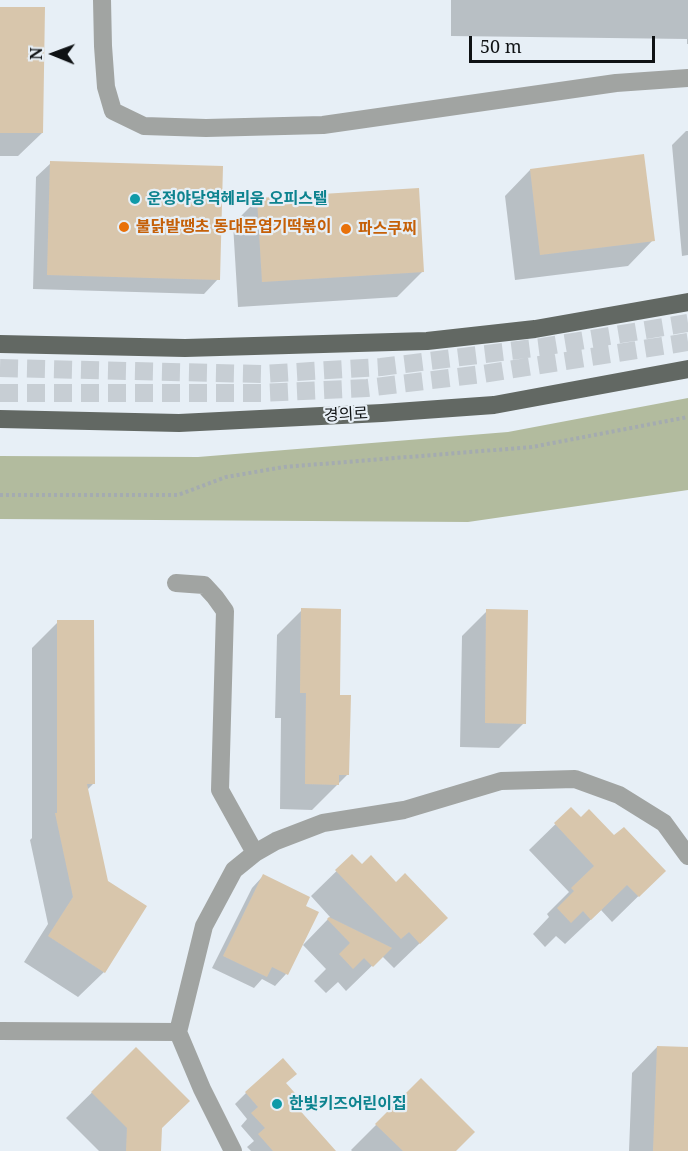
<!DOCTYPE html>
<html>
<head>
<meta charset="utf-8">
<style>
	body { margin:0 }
	#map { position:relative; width:688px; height:1151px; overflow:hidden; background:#e7eff6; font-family:"Noto Serif",serif }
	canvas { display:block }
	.north { position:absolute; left:24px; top:24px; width:60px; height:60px; -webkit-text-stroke:4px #e7eff6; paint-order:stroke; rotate:271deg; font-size:16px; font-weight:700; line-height:24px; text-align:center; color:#0f1214 }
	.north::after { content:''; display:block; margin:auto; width:21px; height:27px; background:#0f1214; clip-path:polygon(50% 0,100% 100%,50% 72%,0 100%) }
	.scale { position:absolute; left:469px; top:36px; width:186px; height:27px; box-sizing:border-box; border:3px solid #0f1214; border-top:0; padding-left:8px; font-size:18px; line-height:21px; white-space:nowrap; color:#0f1214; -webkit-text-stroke:4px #e7eff6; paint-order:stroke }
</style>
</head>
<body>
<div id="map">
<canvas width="688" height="1151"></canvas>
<div class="north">N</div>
<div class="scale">50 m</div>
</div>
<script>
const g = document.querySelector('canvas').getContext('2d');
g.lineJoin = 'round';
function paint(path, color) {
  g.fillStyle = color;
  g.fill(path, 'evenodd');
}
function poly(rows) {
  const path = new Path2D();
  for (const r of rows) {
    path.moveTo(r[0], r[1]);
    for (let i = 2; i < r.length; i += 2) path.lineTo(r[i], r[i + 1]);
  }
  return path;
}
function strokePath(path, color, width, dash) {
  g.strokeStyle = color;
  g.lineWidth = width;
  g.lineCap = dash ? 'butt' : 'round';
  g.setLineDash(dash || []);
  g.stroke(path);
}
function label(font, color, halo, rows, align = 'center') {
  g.font = font + ' "Noto Serif","Noto Sans KR",serif';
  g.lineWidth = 4.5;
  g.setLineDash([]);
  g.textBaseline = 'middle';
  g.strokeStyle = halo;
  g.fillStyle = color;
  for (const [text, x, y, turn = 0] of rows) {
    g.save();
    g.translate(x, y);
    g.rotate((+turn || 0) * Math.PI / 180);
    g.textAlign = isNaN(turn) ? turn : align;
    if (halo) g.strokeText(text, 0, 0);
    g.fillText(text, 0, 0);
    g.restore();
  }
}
paint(poly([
	[688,398,688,490,468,522,0,519,0,456,198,457,508,432]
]), '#b2bb9e');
paint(poly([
	[451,0,688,0,688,44,687,44,687,39,451,36],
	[0,8,42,133,18,156,0,156],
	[686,131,688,131,688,255,682,256,672,145],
	[51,163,218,279,204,294,33,289,36,177],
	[530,170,653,240,628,266,515,280,505,196],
	[258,199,422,272,397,297,238,307,233,224],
	[302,610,338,696,348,774,312,810,280,809,281,718,275,718,277,635],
	[487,611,524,723,499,748,460,747,462,636],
	[58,622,93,784,87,790,104,972,78,997,24,962,48,924,30,840,32,838,32,648],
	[571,809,581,819,614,838,664,871,612,922,601,910,565,944,556,936,545,947,533,934,549,917,547,914,569,892,529,850],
	[352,856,420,943,394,968,382,956,346,991,338,982,326,993,314,981,326,969,303,945,330,917,311,896],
	[263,876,286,974,275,986,262,979,254,988,212,968,252,888],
	[657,1047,688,1048,688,1151,629,1151,632,1073],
	[136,1049,161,1128,160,1151,99,1151,66,1118],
	[421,1080,454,1151,352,1151,351,1150],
	[285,1084,294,1106,333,1151,251,1151,247,1147,254,1141,241,1126,247,1119,235,1104,246,1093]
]), '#0003');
paint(poly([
	[0,7,45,7,43,133,0,133],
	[644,154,655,241,540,255,530,169],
	[50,161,223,166,220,280,47,275],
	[419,188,424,272,262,282,257,198],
	[301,608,341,609,340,695,351,695,349,775,339,775,339,785,305,784,306,693,300,693],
	[486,609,528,610,526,724,485,723],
	[57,620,94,620,95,784,87,784,108,881,147,906,105,973,48,936,73,897,55,813,57,813],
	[571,807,581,817,589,809,614,835,624,827,666,871,639,897,627,885,591,920,583,911,571,923,557,908,574,891,571,888,594,866,554,823],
	[352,854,362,864,371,855,396,882,405,873,448,918,420,944,409,932,401,939,335,870],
	[263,874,310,897,306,906,319,912,288,975,272,967,267,977,223,956],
	[329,917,380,942,392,948,373,967,364,958,353,969,339,954,350,943,327,919],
	[657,1046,688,1047,688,1151,653,1151],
	[136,1047,190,1101,162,1128,161,1151,126,1151,127,1128,91,1092],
	[283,1058,297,1074,286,1083,302,1101,296,1106,336,1151,273,1151,258,1134,265,1128,251,1113,258,1107,245,1092],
	[421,1078,475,1132,456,1151,403,1151,375,1124]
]), '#d8c6ac');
strokePath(poly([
	[0,368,261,374,381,367,542,347,688,323],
	[0,393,261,393,367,388,482,374,688,342]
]), '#c7ced4', 18, [18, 9]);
strokePath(poly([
	[0,495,178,495,226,477,284,467,532,447,688,417]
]), '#a4abb0', 4, [3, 3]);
strokePath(poly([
	[102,0,103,46,106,87,113,111,144,126,206,128,323,125,616,83,688,78],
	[176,583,204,585,215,597,225,611,220,790,255,853],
	[0,1031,178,1032],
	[233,1151,202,1089,178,1032,204,926,234,870,255,853,276,841,323,823,404,810,501,781,575,779,619,795,664,823,688,856]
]), '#a1a4a2', 18);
strokePath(poly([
	[0,344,185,348,427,341,535,329,688,302],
	[0,419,179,423,382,413,494,405,688,369]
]), '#626863', 18);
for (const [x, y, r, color] of [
	[135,199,6,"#0f9aa8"],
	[124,227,6,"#e8710a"],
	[346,229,6,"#e8710a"],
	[277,1104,6,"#0f9aa8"]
]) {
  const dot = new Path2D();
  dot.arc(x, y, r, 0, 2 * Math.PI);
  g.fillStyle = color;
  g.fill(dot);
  strokePath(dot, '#e7eff6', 2);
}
label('bold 16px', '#0d838f', '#e7eff6', [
	["운정야당역헤리움 오피스텔",147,199],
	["한빛키즈어린이집",289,1104]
], 'left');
label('bold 16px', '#c56008', '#e7eff6', [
	["불닭발땡초 동대문엽기떡볶이",136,227],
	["파스쿠찌",358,229]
], 'left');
label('16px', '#0f1214', '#e7eff6', [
	["경의로",346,415,-3]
]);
</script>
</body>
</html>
